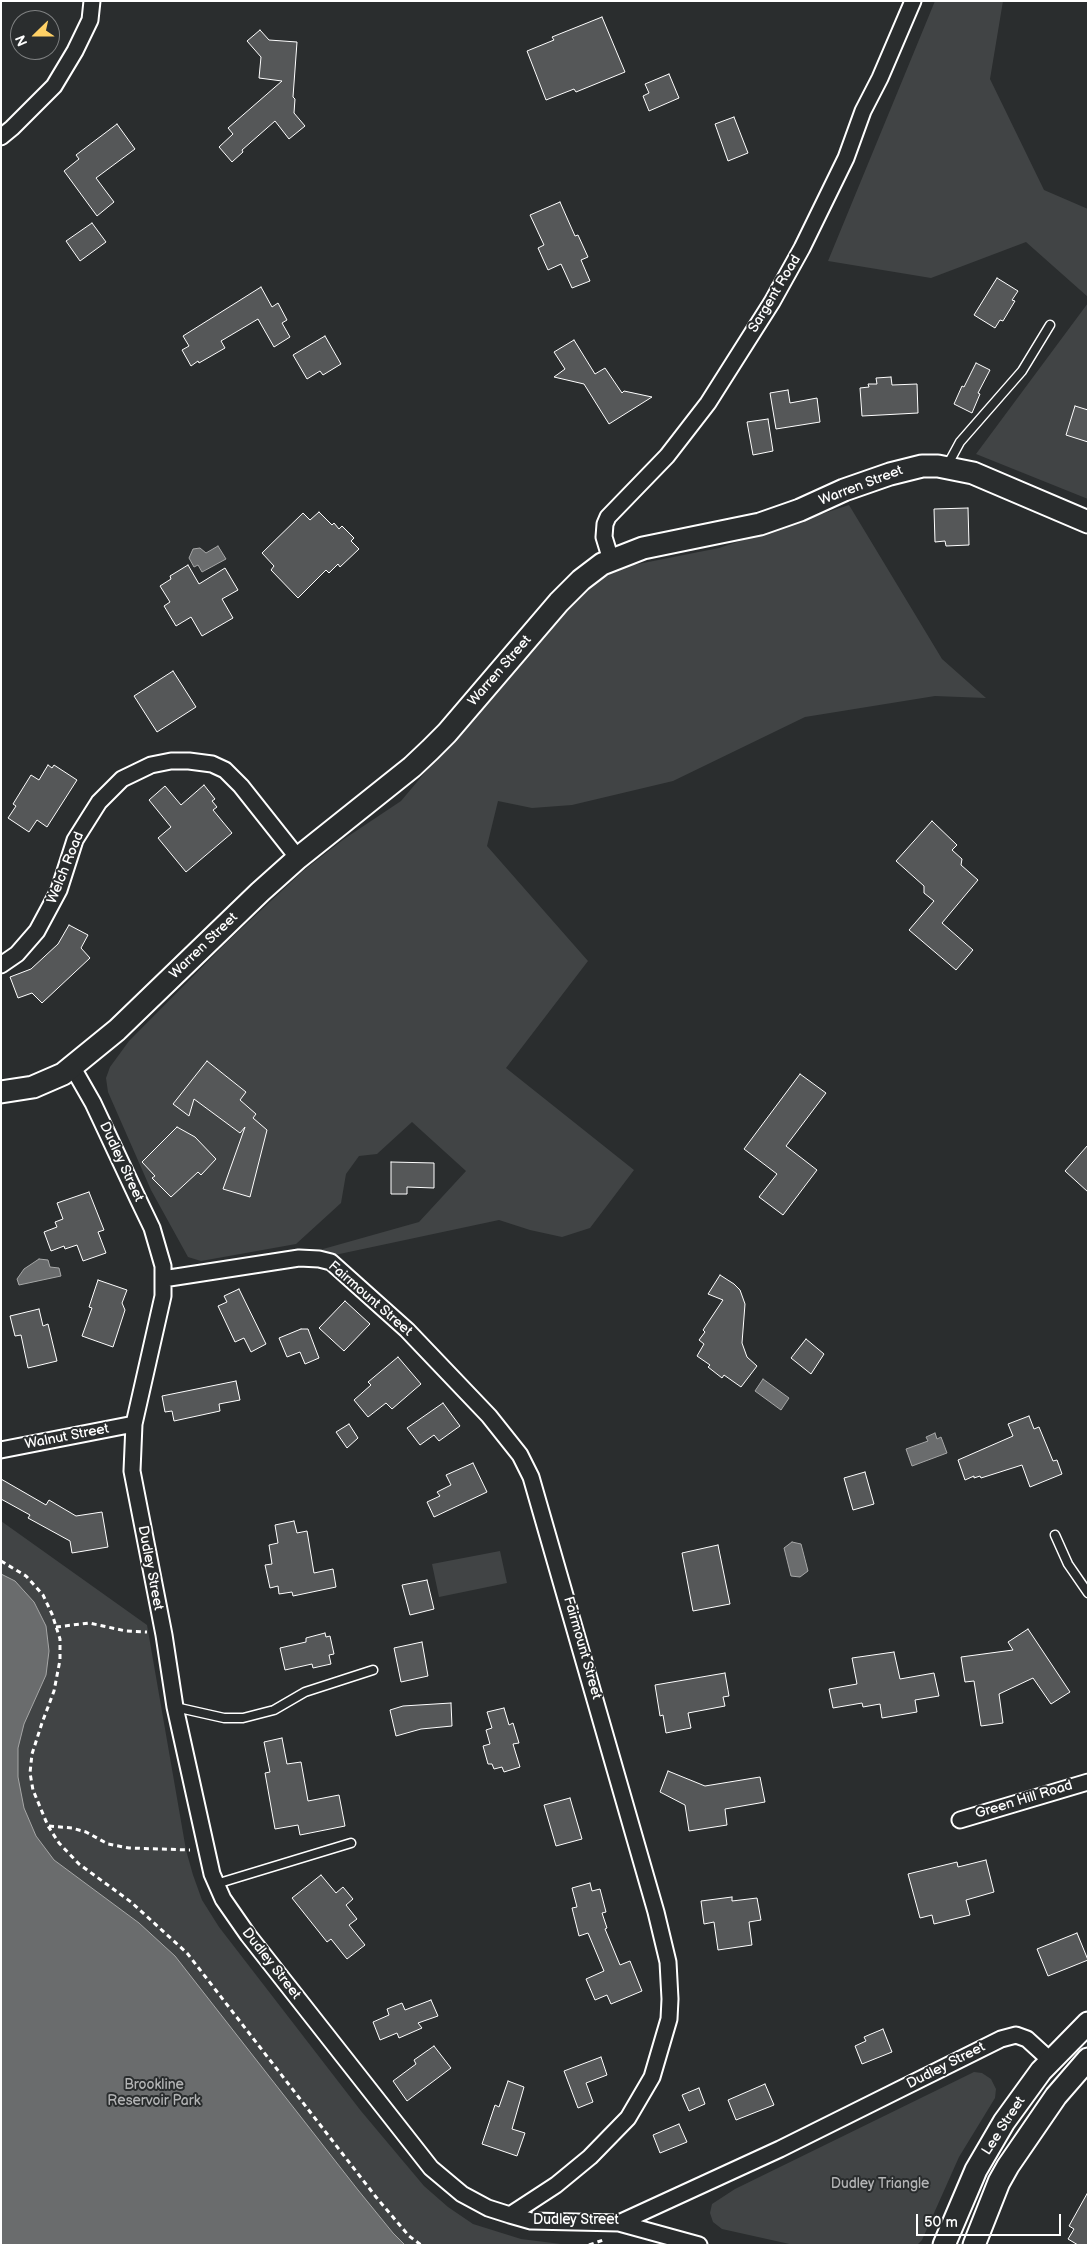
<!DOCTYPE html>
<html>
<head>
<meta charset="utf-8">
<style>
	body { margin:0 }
	#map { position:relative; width:1089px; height:2246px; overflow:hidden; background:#2a2d2e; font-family:"Balsamiq Sans",sans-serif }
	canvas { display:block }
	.frame { position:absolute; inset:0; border:2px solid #fff; pointer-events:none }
	.north { position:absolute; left:10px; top:10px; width:50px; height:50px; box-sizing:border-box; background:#2a2d2e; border:1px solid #7f8182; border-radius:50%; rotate:248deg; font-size:14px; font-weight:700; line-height:20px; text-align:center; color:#fff }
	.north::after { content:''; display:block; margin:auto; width:18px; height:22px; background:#ffd166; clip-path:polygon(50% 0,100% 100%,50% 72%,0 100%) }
	.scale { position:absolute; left:916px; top:2214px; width:145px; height:22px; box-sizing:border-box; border:2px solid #fff; border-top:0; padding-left:6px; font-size:15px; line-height:18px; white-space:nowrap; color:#fff; -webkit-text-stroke:4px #2a2d2e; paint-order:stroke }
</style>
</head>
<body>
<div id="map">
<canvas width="1089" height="2246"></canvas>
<div class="frame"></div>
<div class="north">N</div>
<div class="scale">50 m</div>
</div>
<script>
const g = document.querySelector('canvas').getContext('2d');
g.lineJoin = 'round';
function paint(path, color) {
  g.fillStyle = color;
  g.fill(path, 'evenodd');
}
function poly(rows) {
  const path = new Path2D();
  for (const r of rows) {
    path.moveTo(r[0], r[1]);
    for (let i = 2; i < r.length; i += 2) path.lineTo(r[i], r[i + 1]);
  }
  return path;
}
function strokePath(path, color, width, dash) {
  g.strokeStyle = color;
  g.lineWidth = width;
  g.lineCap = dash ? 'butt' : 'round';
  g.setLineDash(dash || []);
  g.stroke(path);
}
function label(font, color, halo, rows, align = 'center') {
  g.font = font + ' "Balsamiq Sans",sans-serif';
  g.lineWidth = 4;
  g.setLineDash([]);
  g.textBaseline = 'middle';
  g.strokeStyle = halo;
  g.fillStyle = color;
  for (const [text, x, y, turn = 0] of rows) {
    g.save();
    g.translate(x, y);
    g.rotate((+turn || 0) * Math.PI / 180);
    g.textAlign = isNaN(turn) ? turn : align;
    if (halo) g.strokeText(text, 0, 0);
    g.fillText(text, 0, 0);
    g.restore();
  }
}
paint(poly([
	[935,1,1003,1,990,79,1044,190,1088,209,1088,297,1026,242,931,278,828,261],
	[1088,303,1088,499,976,454],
	[849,505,942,659,986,698,935,696,805,717,673,781,572,805,532,808,498,801,487,846,588,961,506,1068,634,1170,590,1228,562,1237,530,1230,499,1220,330,1256,316,1251,419,1222,466,1171,412,1122,377,1154,359,1156,346,1174,341,1203,296,1244,201,1261,188,1257,151,1190,108,1092,106,1078,110,1067,129,1041,228,941,303,871,344,839,401,801,564,607,587,588,610,574,633,565,719,548],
	[1,1521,147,1625,186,1850,193,1875,202,1900,219,1927,361,2111,424,2186,448,2207,473,2224,521,2239,569,2245,1,2245],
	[500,1551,507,1583,439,1597,432,1564],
	[974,2072,982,2073,991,2079,996,2089,995,2098,959,2157,922,2240,917,2245,794,2245,722,2229,713,2222,710,2213,712,2204,735,2189]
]), '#414445');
const water = poly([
	[218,546,226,559,202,572,198,565,194,567,189,558,193,549,200,548,206,553,218,546],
	[39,1259,48,1260,50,1267,59,1268,61,1276,19,1285,17,1279,24,1269,39,1259],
	[763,1379,789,1398,781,1410,755,1391,763,1379],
	[935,1433,937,1439,941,1437,947,1453,912,1466,906,1449,928,1441,926,1437,935,1433],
	[792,1542,801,1544,808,1571,800,1577,791,1576,784,1548,792,1542],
	[1,1574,15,1581,34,1602,46,1626,49,1651,46,1675,24,1724,18,1748,18,1777,24,1808,36,1836,54,1860,139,1923,175,1956,358,2190,393,2233,405,2245,1,2245,1,1574]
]);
paint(water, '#6a6c6d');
strokePath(water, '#a6a7a7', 1);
const building = poly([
	[602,17,625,72,576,92,574,89,546,100,527,51,554,40,552,37,602,17],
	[260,30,269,40,297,42,293,97,295,99,294,113,305,126,289,139,275,121,242,150,243,152,232,162,219,147,233,134,228,128,282,81,259,78,261,57,247,41,260,30],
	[669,74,679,98,649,111,643,96,649,93,645,84,669,74],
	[734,117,748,153,728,161,715,124,734,117],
	[117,124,135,149,96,178,114,202,97,216,64,171,79,159,76,155,117,124],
	[560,202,575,236,578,235,588,257,581,260,590,281,572,288,561,264,548,270,538,248,544,245,530,215,560,202],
	[92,223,106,242,80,261,66,241,92,223],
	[997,278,1018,291,1012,300,1015,301,1003,321,1000,320,995,328,974,315,997,278],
	[261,287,272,307,278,303,287,320,282,323,290,337,274,347,258,319,221,341,225,348,199,363,198,361,191,366,182,350,189,346,183,336,261,287],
	[325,336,341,364,323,375,320,371,307,379,293,355,325,336],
	[574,340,595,374,605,368,622,393,624,391,652,397,609,424,584,384,554,377,565,369,554,352,574,340],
	[976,363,990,370,978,393,980,394,972,413,954,404,962,386,964,387,976,363],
	[891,377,892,385,917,384,918,413,862,416,860,388,869,387,868,384,877,384,876,378,891,377],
	[788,390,790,403,817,398,820,422,776,429,770,393,788,390],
	[1075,406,1088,410,1088,442,1066,435,1075,406],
	[768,419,773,451,753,455,747,422,768,419],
	[968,508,969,545,946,546,945,541,935,542,934,509,968,508],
	[319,512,332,525,334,523,339,529,342,526,354,538,351,541,359,549,340,567,338,564,329,573,326,570,298,598,271,570,274,566,262,553,303,513,310,520,319,512],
	[188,565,199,584,225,568,238,590,222,599,233,618,202,636,191,617,176,626,164,606,170,602,160,586,171,579,170,576,188,565],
	[173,671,196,707,157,732,134,696,173,671],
	[48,765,52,768,54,765,77,780,47,827,37,820,29,832,8,818,16,806,13,804,31,775,39,780,48,765],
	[204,785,215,799,212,801,217,807,213,810,232,833,186,872,158,838,171,827,149,800,165,786,181,805,204,785],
	[932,821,957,845,952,850,962,859,961,865,978,880,942,923,973,950,956,970,909,930,934,901,924,893,924,886,896,861,932,821],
	[69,925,88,935,81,948,90,958,42,1003,32,993,18,998,10,977,31,969,58,944,69,925],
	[207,1061,246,1092,240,1100,256,1114,253,1118,267,1130,250,1197,223,1189,245,1127,240,1133,194,1099,189,1116,173,1104,207,1061],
	[800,1074,826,1093,786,1146,817,1170,783,1215,759,1197,777,1174,744,1149,800,1074],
	[177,1127,195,1137,216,1159,201,1175,198,1172,171,1197,152,1178,155,1176,142,1162,177,1127],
	[1088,1145,1088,1192,1065,1171,1088,1145],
	[391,1162,434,1163,434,1188,407,1187,407,1194,391,1194,391,1162],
	[89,1192,104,1230,98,1232,106,1253,83,1261,77,1245,65,1249,64,1246,51,1251,44,1232,57,1227,55,1222,63,1219,57,1203,89,1192],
	[720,1275,734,1284,740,1290,745,1304,742,1343,747,1357,757,1366,741,1387,724,1375,722,1378,708,1367,710,1365,697,1356,704,1344,699,1340,705,1332,703,1330,723,1300,708,1294,720,1275],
	[98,1280,127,1290,122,1303,125,1310,113,1347,82,1336,92,1308,89,1307,98,1280],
	[239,1289,266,1344,251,1352,244,1338,235,1342,218,1306,227,1302,224,1296,239,1289],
	[345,1301,370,1324,344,1351,319,1328,345,1301],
	[39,1309,43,1326,48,1324,57,1361,28,1368,21,1335,15,1336,10,1316,39,1309],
	[301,1329,308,1329,319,1358,305,1364,300,1352,287,1357,279,1338,301,1329],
	[806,1339,824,1354,811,1374,791,1358,806,1339],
	[398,1357,421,1384,392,1409,386,1403,368,1417,354,1400,371,1385,368,1382,398,1357],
	[236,1381,240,1400,219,1404,220,1411,174,1421,172,1411,165,1412,162,1396,236,1381],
	[443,1403,460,1426,439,1441,434,1435,420,1445,407,1428,443,1403],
	[1029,1416,1034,1429,1039,1427,1053,1461,1057,1460,1062,1474,1030,1487,1022,1465,981,1478,980,1476,974,1478,974,1476,965,1480,958,1460,1013,1436,1008,1424,1029,1416],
	[349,1424,358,1438,347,1448,336,1432,349,1424],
	[473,1463,487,1492,434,1517,427,1502,440,1496,437,1492,451,1485,446,1475,473,1463],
	[865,1472,874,1504,853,1510,844,1478,865,1472],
	[1,1479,46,1505,49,1500,76,1516,102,1512,108,1547,72,1553,70,1541,28,1518,30,1515,1,1499,1,1479],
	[294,1521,297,1533,307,1531,314,1573,333,1569,336,1587,293,1596,292,1592,279,1594,278,1586,270,1588,265,1565,272,1564,269,1545,278,1543,275,1525,294,1521],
	[718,1545,730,1604,693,1611,682,1553,718,1545],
	[427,1580,434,1609,410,1615,402,1585,427,1580],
	[1028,1629,1070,1692,1051,1704,1033,1678,999,1694,1003,1723,981,1726,974,1681,965,1682,961,1657,1013,1650,1008,1642,1028,1629],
	[325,1633,326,1637,330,1636,334,1654,329,1655,331,1664,313,1668,312,1664,285,1670,280,1648,306,1642,306,1638,325,1633],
	[422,1642,428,1676,401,1682,394,1648,422,1642],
	[894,1652,900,1679,934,1673,939,1696,915,1700,917,1712,882,1718,880,1704,863,1707,862,1703,833,1708,829,1689,857,1684,852,1658,894,1652],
	[725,1673,729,1696,723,1697,725,1706,688,1713,691,1728,666,1733,663,1715,660,1716,655,1685,725,1673],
	[451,1703,452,1726,421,1729,396,1736,390,1710,403,1706,451,1703],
	[504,1708,509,1725,513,1723,519,1743,513,1744,520,1767,504,1772,502,1767,494,1769,492,1764,488,1764,483,1746,490,1744,486,1730,492,1728,487,1712,504,1708],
	[282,1738,287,1764,301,1762,308,1801,339,1795,345,1826,300,1835,298,1825,275,1829,265,1773,270,1772,264,1742,282,1738],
	[668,1771,705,1786,760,1777,765,1802,725,1809,727,1825,689,1831,685,1805,660,1792,668,1771],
	[570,1798,582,1839,556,1846,544,1805,570,1798],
	[986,1860,994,1892,966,1900,970,1915,934,1924,932,1915,920,1918,908,1874,957,1862,958,1867,986,1860],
	[321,1875,336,1893,343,1887,353,1899,346,1905,357,1919,349,1925,365,1945,347,1959,331,1939,327,1942,292,1898,321,1875],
	[590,1883,592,1891,600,1889,606,1912,602,1913,607,1928,605,1929,620,1965,630,1961,642,1991,611,2004,607,1995,595,2000,586,1979,604,1971,588,1933,579,1936,572,1908,577,1907,572,1888,590,1883],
	[732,1897,732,1901,757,1898,761,1920,749,1922,752,1945,718,1950,714,1922,704,1924,701,1901,732,1897],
	[1077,1933,1088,1960,1048,1976,1037,1949,1077,1933],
	[431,2000,438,2016,418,2023,422,2028,399,2038,397,2033,380,2040,373,2022,389,2015,387,2009,402,2003,405,2010,431,2000],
	[883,2029,892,2052,862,2064,855,2046,866,2041,864,2037,883,2029],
	[434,2046,451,2068,407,2101,393,2081,416,2064,414,2060,434,2046],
	[601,2057,607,2075,586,2083,593,2102,578,2108,564,2071,601,2057],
	[508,2081,524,2087,512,2129,525,2133,517,2156,482,2144,495,2105,499,2107,508,2081],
	[765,2084,774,2105,736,2120,728,2100,765,2084],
	[699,2088,705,2104,689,2111,682,2095,699,2088],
	[679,2124,687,2142,660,2153,653,2135,679,2124],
	[1088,2192,1088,2245,1078,2245,1068,2239,1074,2229,1069,2226,1088,2192]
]);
paint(building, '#555758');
strokePath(building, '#fff', 1);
const lane = poly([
	[947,466,960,442,1022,371,1050,325],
	[1055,1535,1068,1564,1088,1593],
	[175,1707,224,1718,243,1718,274,1710,305,1692,373,1670],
	[216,1884,351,1843]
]);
const street = poly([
	[1,137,12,128,54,86,75,51,90,20,92,1],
	[611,560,604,537,605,524,608,517,667,456,708,403,772,302,802,248,846,158,863,111,880,78,913,1],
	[1,965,17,954,37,931,59,890,75,840,99,802,122,779,151,765,171,761,189,761,212,764,225,770,241,786,298,858],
	[73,1068,93,1103,139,1201,152,1228,163,1266,163,1296,134,1424,132,1471,164,1635,175,1707,212,1874,223,1899,248,1935,431,2168,462,2194,488,2208,510,2215,531,2221,619,2223,780,2149,1001,2039,1016,2035,1027,2039,1050,2060],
	[163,1279,299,1258,319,1259,331,1262,407,1330,489,1416,520,1455,531,1477,656,1912,668,1962,670,1999,669,2019,652,2077,628,2118,590,2157,556,2185,510,2215],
	[1,1450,134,1424],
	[960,1820,1088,1782],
	[619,2223,699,2245]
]);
const secondary = poly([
	[1,1092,33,1087,63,1074,117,1030,260,892,298,858,412,767,430,750,447,733,559,602,581,580,602,564,643,548,760,524,800,510,844,490,890,474,922,466,938,466,973,473,1088,522],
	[944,2245,976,2170,1004,2122,1041,2071,1088,2023],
	[974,2245,999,2182,1008,2166,1056,2096,1088,2059]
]);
strokePath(lane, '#fff', 11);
strokePath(street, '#fff', 19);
strokePath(secondary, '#fff', 25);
strokePath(poly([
	[1,1561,26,1576,43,1595,52,1614,60,1639,60,1660,54,1691,42,1723,32,1754,30,1773,33,1790,48,1826,59,1843,79,1864,131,1902,187,1953,376,2197,409,2236,421,2245],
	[56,1627,89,1623,126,1631,147,1632],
	[49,1826,72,1828,86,1832,108,1844,129,1848,190,1850],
	[589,2245,603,2240]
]), '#fff', 3, [5, 4]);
strokePath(lane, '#2a2d2e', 8);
strokePath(street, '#2a2d2e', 15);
strokePath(secondary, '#2a2d2e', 21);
label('14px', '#fff', '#2a2d2e', [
	["Sargent Road",775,294,-59],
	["Warren Street",861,486,-21],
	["Warren Street",500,671,-49],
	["Welch Road",66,868,-68],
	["Warren Street",204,946,-44],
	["Dudley Street",121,1162,65],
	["Fairmount Street",370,1299,41],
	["Walnut Street",67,1437,-11],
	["Dudley Street",150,1568,79],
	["Fairmount Street",582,1648,74],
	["Green Hill Road",1024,1800,-17],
	["Dudley Street",271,1964,52],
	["Dudley Street",946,2066,-27],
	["Lee Street",1004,2126,-57],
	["Dudley Street",576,2220]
]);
label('14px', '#b3b4b5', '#2a2d2e', [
	["Brookline",154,2085],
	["Reservoir Park",154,2101],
	["Dudley Triangle",880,2184]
]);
</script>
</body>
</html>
